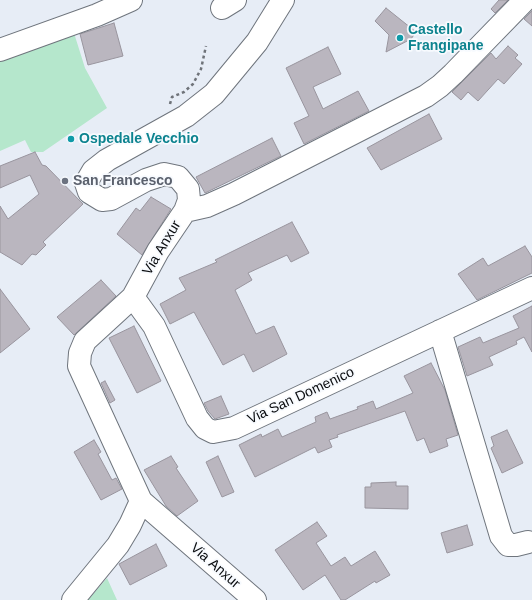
<!DOCTYPE html>
<html>
<head>
<meta charset="utf-8">
<style>
	body { margin:0 }
	canvas { display:block; background:#e7edf6 }
</style>
</head>
<body>
<canvas width="532" height="600"></canvas>
<script>
const g = document.querySelector('canvas').getContext('2d');
g.lineJoin = 'round';
function paint(path, color) {
  g.fillStyle = color;
  g.fill(path, 'evenodd');
}
function poly(rows) {
  const path = new Path2D();
  for (const r of rows) {
    path.moveTo(r[0], r[1]);
    for (let i = 2; i < r.length; i += 2) path.lineTo(r[i], r[i + 1]);
  }
  return path;
}
function strokePath(path, color, width, dash) {
  g.strokeStyle = color;
  g.lineWidth = width;
  g.lineCap = dash ? 'butt' : 'round';
  g.setLineDash(dash || []);
  g.stroke(path);
}
function label(font, color, halo, rows, align = 'center') {
  g.font = font + ' Arial,sans-serif';
  g.lineWidth = 3.5;
  g.setLineDash([]);
  g.textBaseline = 'middle';
  g.strokeStyle = halo;
  g.fillStyle = color;
  for (const [text, x, y, turn = 0] of rows) {
    g.save();
    g.translate(x, y);
    g.rotate((+turn || 0) * Math.PI / 180);
    g.textAlign = isNaN(turn) ? turn : align;
    if (halo) g.strokeText(text, 0, 0);
    g.fillText(text, 0, 0);
    g.restore();
  }
}
paint(poly([
	[74,33,85,68,107,108,43,152,31,152,25,140,0,151,0,59],
	[107,578,117,600,88,600]
]), '#b5e7cc');
const building = poly([
	[499,0,508,0,495,13,491,9,499,0],
	[386,8,416,32,411,39,386,52,389,35,375,21,386,8],
	[532,11,532,26,524,19,532,11],
	[114,23,123,56,88,65,80,34,114,23],
	[508,46,518,55,515,58,522,64,504,84,498,79,478,101,468,92,461,100,452,92,491,53,496,59,508,46],
	[328,47,341,74,313,87,323,109,358,91,369,111,304,144,294,123,309,116,286,68,328,47],
	[429,114,442,139,381,170,367,148,429,114],
	[272,138,281,156,205,193,196,177,272,138],
	[35,152,42,165,46,166,83,204,43,242,46,245,36,255,32,254,22,265,0,252,0,206,8,219,39,194,30,175,0,188,0,166,35,152],
	[151,197,171,209,142,255,117,234,136,208,140,211,151,197],
	[292,222,309,253,291,262,287,255,248,273,252,280,235,290,256,334,274,326,287,354,253,372,244,354,223,365,194,312,170,324,160,304,186,290,179,278,217,262,215,260,292,222],
	[525,246,532,257,532,273,477,300,458,274,483,258,488,266,525,246],
	[101,280,116,296,74,335,57,317,101,280],
	[0,289,30,329,0,353,0,289],
	[532,306,532,352,524,337,516,341,517,344,489,357,493,365,467,376,458,347,480,337,483,343,519,328,513,316,532,306],
	[134,326,161,381,137,393,109,338,134,326],
	[431,363,445,390,458,435,446,439,448,446,430,453,424,438,417,441,405,411,337,435,338,437,329,440,332,447,318,453,315,447,255,477,239,445,261,434,262,437,278,429,282,437,316,422,315,417,327,412,330,419,358,409,357,407,373,401,376,409,413,393,404,376,431,363],
	[105,381,115,400,110,403,101,383,105,381],
	[221,396,229,414,215,419,208,411,204,403,221,396],
	[507,430,523,463,502,473,491,448,494,446,491,437,507,430],
	[94,440,101,452,98,454,112,480,116,478,122,489,101,500,74,452,94,440],
	[171,456,178,467,176,468,198,501,177,516,166,506,144,470,171,456],
	[218,456,234,492,222,497,206,462,218,456],
	[396,482,396,486,408,486,408,509,365,508,365,487,371,487,371,483,396,482],
	[317,522,327,536,316,543,331,566,345,557,351,566,375,551,390,575,376,583,375,581,345,600,341,600,325,575,303,590,275,550,317,522],
	[467,525,473,545,447,553,441,533,467,525],
	[156,544,167,566,130,585,119,564,156,544]
]);
paint(building, '#bab6bf');
strokePath(building, '#99959e', 1);
const minor = poly([
	[222,8,235,0],
	[0,50,97,15,131,0],
	[185,211,207,206,234,194,426,96,440,86,453,74,525,0],
	[133,297,154,326,197,418,205,428,213,432,234,428,532,288],
	[440,331,501,536,508,545,516,545,528,542],
	[73,600,118,545,130,525,141,501],
	[255,600,141,501,79,366,80,353,85,341,133,297,158,251,185,211,189,200,188,189,178,177,164,174,146,180,111,199,102,200,89,192,86,183,93,171,107,160,186,116,214,94,257,42,283,0]
]);
strokePath(minor, '#6f757d', 24);
strokePath(poly([
	[170,104,172,97,184,92,193,84,201,69,206,46]
]), '#6f7379', 2.5, [3, 3]);
strokePath(minor, '#fff', 22);
for (const [x, y, r, color] of [
	[400,38,4,"#0f9aa8"],
	[71,139,4,"#0f9aa8"],
	[65,181,4,"#6b7280"]
]) {
  const dot = new Path2D();
  dot.arc(x, y, r, 0, 2 * Math.PI);
  g.fillStyle = color;
  g.fill(dot);
  strokePath(dot, '#f7fafe', 1.5);
}
label('bold 14px', '#0d838f', '#f7fafe', [
	["Castello",408,30],
	["Frangipane",408,46],
	["Ospedale Vecchio",79,139]
], 'left');
label('bold 14px', '#5b616d', '#f7fafe', [
	["San Francesco",73,181]
], 'left');
label('14px', '#0a0c0f', '#f7fafe', [
	["Via Anxur",162,248,-59],
	["Via San Domenico",301,396,-25],
	["Via Anxur",215,566,41]
]);
</script>
</body>
</html>
